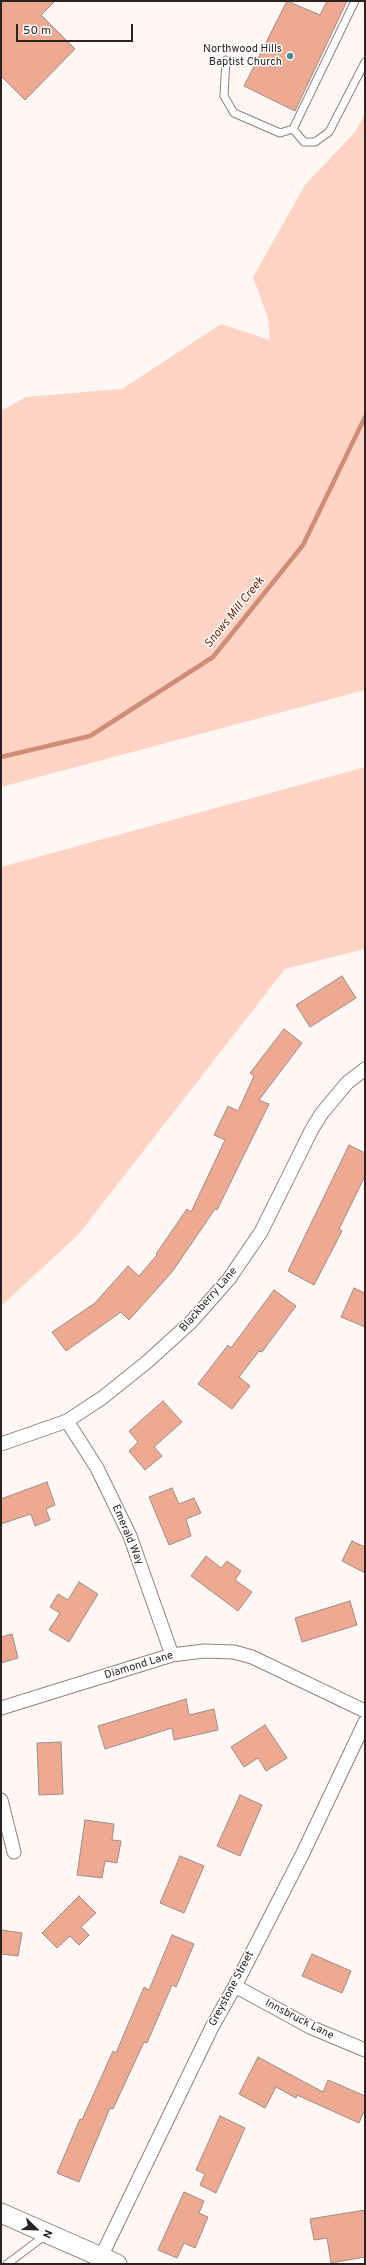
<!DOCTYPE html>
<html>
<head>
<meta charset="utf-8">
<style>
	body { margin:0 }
	#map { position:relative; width:366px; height:2265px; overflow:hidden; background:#fef7f4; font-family:Overpass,sans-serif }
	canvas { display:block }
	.frame { position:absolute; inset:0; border:2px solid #2a2321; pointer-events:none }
	.north { position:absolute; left:16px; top:2209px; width:40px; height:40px; -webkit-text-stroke:3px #fff; paint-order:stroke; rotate:113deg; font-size:11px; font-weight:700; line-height:16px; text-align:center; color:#2a2321 }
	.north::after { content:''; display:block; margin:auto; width:14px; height:18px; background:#2a2321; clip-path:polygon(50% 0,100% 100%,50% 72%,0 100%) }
	.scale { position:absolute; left:16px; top:24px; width:117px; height:18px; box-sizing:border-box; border:2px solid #2a2321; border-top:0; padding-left:5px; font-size:12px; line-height:14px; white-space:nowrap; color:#2a2321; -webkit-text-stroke:3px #fff; paint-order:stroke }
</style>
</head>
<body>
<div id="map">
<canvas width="366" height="2265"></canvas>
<div class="frame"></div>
<div class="north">N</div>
<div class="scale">50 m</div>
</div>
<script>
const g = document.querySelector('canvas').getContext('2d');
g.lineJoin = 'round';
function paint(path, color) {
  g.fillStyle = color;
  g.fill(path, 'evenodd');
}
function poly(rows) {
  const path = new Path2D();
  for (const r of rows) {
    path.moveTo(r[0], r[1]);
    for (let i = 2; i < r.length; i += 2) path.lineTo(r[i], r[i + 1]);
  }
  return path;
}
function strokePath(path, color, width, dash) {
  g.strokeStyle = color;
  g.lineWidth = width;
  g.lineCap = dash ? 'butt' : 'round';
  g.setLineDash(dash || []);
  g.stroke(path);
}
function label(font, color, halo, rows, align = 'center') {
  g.font = font + ' Overpass,sans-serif';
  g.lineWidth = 3;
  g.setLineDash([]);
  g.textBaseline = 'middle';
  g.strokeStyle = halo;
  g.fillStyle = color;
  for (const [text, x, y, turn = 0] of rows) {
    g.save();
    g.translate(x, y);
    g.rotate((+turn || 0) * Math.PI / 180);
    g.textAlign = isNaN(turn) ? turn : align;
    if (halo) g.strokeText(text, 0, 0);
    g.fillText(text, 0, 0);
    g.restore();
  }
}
paint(poly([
	[365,114,365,690,1,787,1,411,26,397,122,389,221,324,270,340,268,318,253,277,305,185,355,132],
	[365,767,365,949,285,969,78,1235,1,1306,1,867]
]), '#ffd4c5');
strokePath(poly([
	[1,757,90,736,213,657,303,545,365,417]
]), '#cf8c76', 4.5);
const building = poly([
	[1,1,55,1,41,15,75,49,25,100,1,76,1,1],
	[287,1,320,15,327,1,347,1,295,111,244,86,287,1],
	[342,976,356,998,310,1027,296,1005,342,976],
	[284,1029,302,1043,259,1100,269,1104,217,1210,215,1209,172,1272,129,1320,121,1312,66,1351,52,1332,95,1303,128,1266,139,1276,157,1255,156,1254,187,1209,191,1212,225,1140,214,1135,228,1106,238,1111,254,1076,250,1073,284,1029],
	[349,1145,365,1153,365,1176,339,1229,342,1231,314,1285,288,1271,349,1145],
	[354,1288,365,1293,365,1327,341,1317,354,1288],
	[274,1290,296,1306,262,1352,259,1351,239,1377,250,1386,232,1409,198,1384,228,1345,231,1348,274,1290],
	[163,1401,182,1422,154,1447,162,1456,145,1470,129,1451,138,1442,129,1431,163,1401],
	[47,1482,55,1505,46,1509,50,1520,35,1526,31,1514,1,1524,1,1499,47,1482],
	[172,1488,179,1504,194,1498,201,1513,186,1519,191,1536,169,1545,149,1497,172,1488],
	[352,1541,365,1547,365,1573,342,1561,352,1541],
	[206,1556,221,1568,227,1561,241,1571,235,1580,252,1592,238,1611,191,1576,206,1556],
	[79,1582,98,1594,69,1642,49,1630,60,1613,50,1607,58,1594,68,1600,79,1582],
	[350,1601,357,1625,302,1642,295,1618,350,1601],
	[12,1634,18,1658,1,1663,1,1637,12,1634],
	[186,1699,189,1715,214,1709,218,1730,174,1740,172,1728,105,1749,98,1726,186,1699],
	[265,1725,287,1758,266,1771,258,1758,244,1767,231,1747,265,1725],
	[61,1742,63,1794,39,1795,37,1743,61,1742],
	[240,1795,262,1805,240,1856,217,1846,240,1795],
	[85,1820,114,1824,112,1840,121,1841,117,1863,105,1861,102,1878,77,1875,85,1820],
	[180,1856,204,1866,184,1913,160,1903,180,1856],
	[79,1896,96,1913,81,1927,89,1935,79,1945,70,1936,57,1948,42,1933,79,1896],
	[1,1930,22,1933,18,1956,1,1954,1,1930],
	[172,1935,194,1944,176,1987,172,1985,147,2043,144,2042,113,2109,110,2108,79,2182,57,2173,80,2119,82,2120,113,2051,116,2053,144,1987,149,1990,172,1935],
	[312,1954,351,1971,342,1993,302,1976,312,1954],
	[258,2057,323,2092,328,2080,365,2096,365,2109,359,2123,297,2095,296,2098,276,2087,265,2108,239,2094,258,2057],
	[220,2116,245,2128,216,2193,200,2185,205,2174,196,2170,220,2116],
	[184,2192,204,2201,199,2213,208,2217,195,2248,184,2243,177,2258,158,2250,184,2192],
	[365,2210,365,2257,331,2263,327,2238,314,2240,310,2219,365,2210]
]);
paint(building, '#eea992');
strokePath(building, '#9d8c86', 1);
const lane = poly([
	[226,60,224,96,234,113,280,133,293,129,355,1],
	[293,129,304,142,315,142,329,132,365,62],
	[7,2264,47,2234]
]);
const street = poly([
	[67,1421,97,1468,130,1536,172,1655],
	[1,1444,67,1421,102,1398,147,1362,191,1322,229,1279,261,1232,312,1129,322,1113,347,1083,365,1069],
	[1,1708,172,1655,204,1651,234,1652,252,1657,365,1711],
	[1,1800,14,1852],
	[235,1986,310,2027,365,2050],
	[101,2257,212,2027,235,1986,303,1853,365,1722]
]);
const secondary = poly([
	[1,2213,117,2264]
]);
strokePath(lane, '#91807a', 9);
strokePath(street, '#91807a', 15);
strokePath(secondary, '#91807a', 21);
strokePath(lane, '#fff', 7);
strokePath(street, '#fff', 13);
strokePath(secondary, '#fff', 19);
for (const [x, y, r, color] of [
	[290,56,4,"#478e89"]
]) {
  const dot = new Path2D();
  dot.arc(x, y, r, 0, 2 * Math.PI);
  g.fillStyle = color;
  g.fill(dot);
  strokePath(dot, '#fff', 1.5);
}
label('11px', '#2a2321', '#fff', [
	["Northwood Hills",282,50],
	["Baptist Church",282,63]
], 'right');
label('11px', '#2a2321', '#fff', [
	["Blackberry Lane",209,1300,-49],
	["Emerald Way",127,1535,67],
	["Diamond Lane",139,1666,-17],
	["Greystone Street",232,1989,-62],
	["Innsbruck Lane",299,2020,27]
]);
label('italic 12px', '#722301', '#fff', [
	["Snows Mill Creek",235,613,-51]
]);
</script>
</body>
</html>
